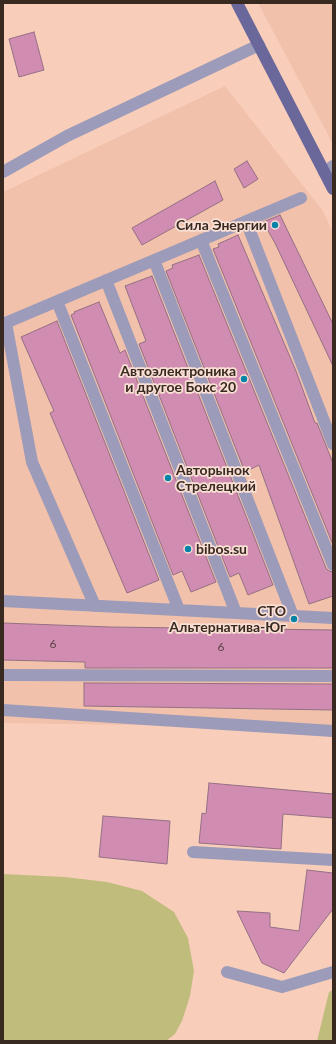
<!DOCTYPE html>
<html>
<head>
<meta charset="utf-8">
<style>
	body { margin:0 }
	#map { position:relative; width:336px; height:1044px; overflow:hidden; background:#f8cebb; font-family:Lato,sans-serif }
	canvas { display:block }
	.frame { position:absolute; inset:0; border:4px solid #382921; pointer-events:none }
</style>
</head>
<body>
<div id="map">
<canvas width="336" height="1044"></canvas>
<div class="frame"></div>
</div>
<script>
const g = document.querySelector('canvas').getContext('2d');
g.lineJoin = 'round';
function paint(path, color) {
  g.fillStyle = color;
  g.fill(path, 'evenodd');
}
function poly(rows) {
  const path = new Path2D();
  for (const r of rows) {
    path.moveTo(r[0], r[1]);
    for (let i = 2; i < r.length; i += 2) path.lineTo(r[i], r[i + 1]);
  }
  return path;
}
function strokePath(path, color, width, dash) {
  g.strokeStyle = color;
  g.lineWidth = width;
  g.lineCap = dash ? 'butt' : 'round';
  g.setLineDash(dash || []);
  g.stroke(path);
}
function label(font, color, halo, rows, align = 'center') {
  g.font = font + ' Lato,sans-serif';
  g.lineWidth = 3.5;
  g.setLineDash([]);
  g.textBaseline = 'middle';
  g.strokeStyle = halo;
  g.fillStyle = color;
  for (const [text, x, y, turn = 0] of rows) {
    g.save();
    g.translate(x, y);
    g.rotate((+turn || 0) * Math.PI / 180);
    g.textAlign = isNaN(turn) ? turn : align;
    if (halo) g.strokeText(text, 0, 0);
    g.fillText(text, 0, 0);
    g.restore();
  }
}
paint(poly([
	[258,3,333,3,333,145,326,131],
	[225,86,323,211,333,233,333,728,3,723,3,192]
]), '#f1c1ab');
paint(poly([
	[3,874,65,877,107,882,142,891,174,912,188,938,194,971,190,996,182,1021,175,1034,166,1041,3,1041],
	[333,990,333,1041,317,1041,329,992]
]), '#bfbc7c');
const building = poly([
	[34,32,44,70,19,77,9,39,34,32],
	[247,161,258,179,244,188,234,169,247,161],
	[215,181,223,200,142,245,132,228,215,181],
	[280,215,333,324,333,366,275,243,263,222,280,215],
	[238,235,296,371,315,423,317,423,333,463,333,545,213,249,219,247,218,244,238,235],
	[199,255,326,568,329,571,333,572,333,596,309,604,259,465,245,472,166,271,173,268,172,265,199,255],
	[152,276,273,585,248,595,239,573,230,577,139,344,146,341,125,286,152,276],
	[99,302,120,353,125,350,216,582,191,592,182,571,173,575,71,315,75,313,74,312,99,302],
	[57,321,159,580,127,593,50,413,54,411,21,337,57,321],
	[3,623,110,627,333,630,333,668,85,668,85,662,3,660,3,623],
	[84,683,333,684,333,710,84,706,84,683],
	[209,783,333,794,333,818,283,814,281,849,199,843,202,813,206,814,209,783],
	[103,816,170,821,167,864,99,857,103,816],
	[307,870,333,873,333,909,284,973,262,963,237,911,270,913,270,927,299,931,307,870]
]);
paint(building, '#d08cb1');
strokePath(building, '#957084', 1);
strokePath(poly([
	[3,172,67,136,259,45],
	[324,172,333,166],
	[246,221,333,444],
	[201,240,333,565],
	[154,260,293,616],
	[106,280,236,613],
	[57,301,179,610],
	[6,323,32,462,95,606],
	[3,324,301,198],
	[3,601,333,618],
	[3,675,333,676],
	[3,710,333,731],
	[193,852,333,860],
	[227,972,282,987,333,972]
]), '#9c9bb9', 12);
strokePath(poly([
	[237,3,333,189]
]), '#6a679b', 12);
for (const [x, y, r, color] of [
	[275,225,4,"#0383a7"],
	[244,379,4,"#0383a7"],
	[168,478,4,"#0383a7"],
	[188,549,4,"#0383a7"],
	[294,619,4,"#0383a7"]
]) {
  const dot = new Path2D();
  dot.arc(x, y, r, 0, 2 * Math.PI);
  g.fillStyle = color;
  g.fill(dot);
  strokePath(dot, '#f9dfd4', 1.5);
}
label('12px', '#5e4245', null, [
	["6",53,644],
	["6",221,647]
]);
label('bold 14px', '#382921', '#f9dfd4', [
	["Сила Энергии",267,225],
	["Автоэлектроника",236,371],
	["и другое Бокс 20",236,387],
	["Авторынок",176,470,"left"],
	["Стрелецкий",176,486,"left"],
	["bibos.su",196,549,"left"],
	["СТО",286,611],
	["Альтернатива-Юг",286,627]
], 'right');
</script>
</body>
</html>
